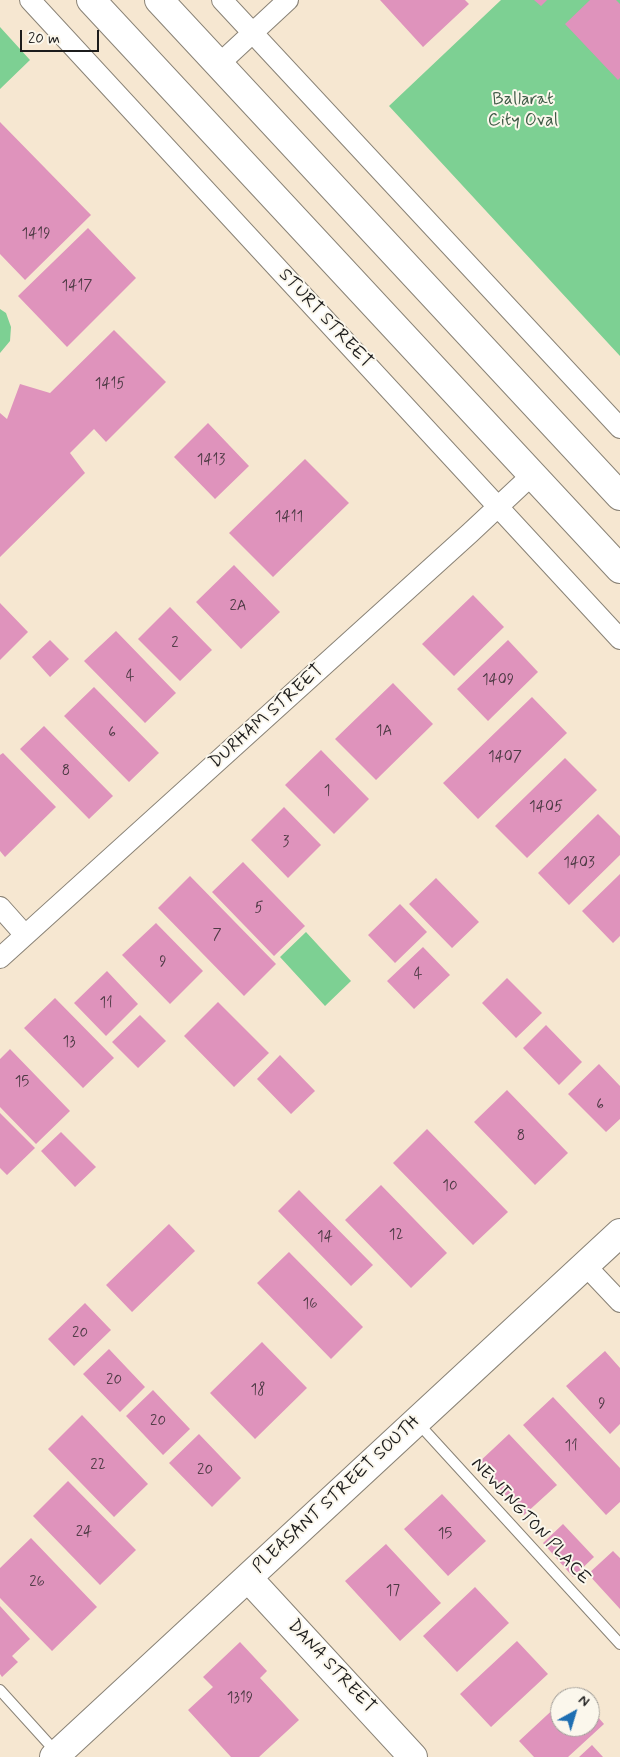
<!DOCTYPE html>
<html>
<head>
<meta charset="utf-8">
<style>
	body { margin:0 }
	#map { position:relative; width:620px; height:1757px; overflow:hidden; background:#f6e7d1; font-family:Mynerve,sans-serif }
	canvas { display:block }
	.north { position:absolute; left:550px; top:1687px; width:50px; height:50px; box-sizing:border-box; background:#fbf7ec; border:1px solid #a29f99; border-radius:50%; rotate:39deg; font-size:14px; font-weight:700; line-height:20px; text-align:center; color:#1c1c1c }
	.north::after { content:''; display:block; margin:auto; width:18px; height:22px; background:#1f6fb2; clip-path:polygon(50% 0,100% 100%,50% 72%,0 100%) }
	.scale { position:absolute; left:20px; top:30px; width:79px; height:22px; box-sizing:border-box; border:2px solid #1c1c1c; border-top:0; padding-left:6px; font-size:15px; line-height:18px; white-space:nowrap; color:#1c1c1c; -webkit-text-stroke:4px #fbf7ec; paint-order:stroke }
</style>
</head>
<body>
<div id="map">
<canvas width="620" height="1757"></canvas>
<div class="north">N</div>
<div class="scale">20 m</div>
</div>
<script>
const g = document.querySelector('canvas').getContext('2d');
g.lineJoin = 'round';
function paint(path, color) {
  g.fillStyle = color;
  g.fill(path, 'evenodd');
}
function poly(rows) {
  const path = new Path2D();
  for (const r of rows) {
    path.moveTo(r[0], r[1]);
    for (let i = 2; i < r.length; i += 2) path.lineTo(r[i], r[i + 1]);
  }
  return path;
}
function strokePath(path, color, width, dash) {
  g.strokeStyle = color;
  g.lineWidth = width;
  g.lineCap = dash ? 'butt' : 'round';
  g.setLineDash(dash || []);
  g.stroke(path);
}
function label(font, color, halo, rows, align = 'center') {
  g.font = font + ' Mynerve,sans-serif';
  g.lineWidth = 4;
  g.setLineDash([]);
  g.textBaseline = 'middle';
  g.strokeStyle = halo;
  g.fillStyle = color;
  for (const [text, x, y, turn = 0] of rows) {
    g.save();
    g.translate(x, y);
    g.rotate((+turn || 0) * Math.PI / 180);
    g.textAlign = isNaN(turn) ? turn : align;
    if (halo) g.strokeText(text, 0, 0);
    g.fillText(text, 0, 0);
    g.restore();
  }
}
paint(poly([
	[501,0,620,0,620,356,389,106],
	[0,27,30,60,0,89],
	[0,309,6,313,11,327,10,341,0,353],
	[306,932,351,981,325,1006,280,957]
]), '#7dd093');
paint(poly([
	[380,0,465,0,469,4,423,47],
	[534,0,547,0,541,6],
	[590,0,616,0,620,4,620,78,618,80,565,24],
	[0,122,91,215,25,280,0,254],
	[88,228,136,278,67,347,18,296],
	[114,330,166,382,106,442,94,429,70,453,85,473,0,557,0,413,7,419,20,384,50,393],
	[208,423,249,466,215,499,174,457],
	[305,459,349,503,273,577,229,533],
	[234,565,280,612,241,649,196,602],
	[473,595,504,627,454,676,422,644],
	[0,603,28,632,0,660],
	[170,607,212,650,180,681,138,639],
	[116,631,176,693,145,723,84,661],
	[50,640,69,659,50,677,32,657],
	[508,640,538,672,488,721,457,689],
	[393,683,433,724,376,780,335,739],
	[94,687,159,753,129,782,64,716],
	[532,697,567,733,478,819,443,783],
	[44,726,113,796,89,819,20,749],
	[321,750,369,799,334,834,285,785],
	[3,753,56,807,5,857,0,851,0,755],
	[565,758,597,790,527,858,495,826],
	[284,807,321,845,288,878,251,840],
	[598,814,620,836,620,855,569,905,538,873],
	[243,862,305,926,274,956,212,892],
	[620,874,620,936,613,943,582,911],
	[190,876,276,964,244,996,158,908],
	[436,878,479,922,452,948,409,904],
	[400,904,427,932,395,963,368,935],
	[156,923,203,971,170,1004,122,955],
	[423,947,450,975,414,1009,387,981],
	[107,971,138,1004,106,1036,74,1003],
	[507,978,542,1013,516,1038,482,1003],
	[55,998,114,1058,83,1088,24,1028],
	[218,1002,269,1053,234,1087,184,1036],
	[140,1015,166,1041,138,1068,112,1042],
	[546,1025,582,1062,559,1085,523,1048],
	[10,1049,70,1111,36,1144,0,1107,0,1059],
	[280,1055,315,1091,291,1114,257,1079],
	[599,1064,620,1086,620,1119,606,1132,568,1094],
	[507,1090,568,1153,535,1185,474,1122],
	[0,1113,35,1148,7,1175,0,1168],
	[427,1129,508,1212,473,1245,393,1163],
	[61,1132,96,1167,75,1187,41,1151],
	[381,1185,447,1253,411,1288,345,1220],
	[299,1190,373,1265,351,1286,278,1211],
	[169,1224,195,1251,132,1312,106,1285],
	[289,1252,363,1327,331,1359,257,1283],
	[85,1303,111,1330,74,1366,48,1339],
	[262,1342,307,1388,255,1439,210,1393],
	[109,1349,145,1387,120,1412,83,1374],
	[605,1351,620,1368,620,1424,610,1434,566,1386],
	[153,1390,190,1429,163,1455,126,1416],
	[553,1397,620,1468,620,1502,606,1515,523,1425],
	[82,1415,148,1484,114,1517,48,1449],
	[199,1434,241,1478,212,1507,169,1463],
	[509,1434,557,1485,524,1515,477,1464],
	[68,1481,136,1550,100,1585,33,1516],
	[442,1494,486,1541,448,1576,404,1529],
	[563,1524,594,1557,573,1577,543,1543],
	[31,1538,97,1607,52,1651,0,1598,0,1568],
	[386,1544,441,1603,400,1641,345,1581],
	[613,1551,620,1558,620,1609,588,1574],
	[475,1587,509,1623,457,1672,423,1636],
	[0,1606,30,1639,12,1656,18,1662,2,1677,0,1674],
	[517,1641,548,1674,491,1727,460,1694],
	[240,1642,267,1671,260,1678,299,1720,259,1757,231,1757,188,1710,213,1687,203,1677],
	[573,1691,579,1697,567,1697],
	[560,1703,560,1727,590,1727,590,1708,604,1724,568,1757,534,1757,519,1741],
	[592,1745,603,1757,579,1757]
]), '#df93bc');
const lane = poly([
	[417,1422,620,1644],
	[0,1690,57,1753]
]);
const street = poly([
	[30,0,620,639],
	[222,0,620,428],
	[218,65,288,0],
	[0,907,25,935],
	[0,958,470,533,533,474],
	[585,1265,620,1302]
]);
const secondary = poly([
	[91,0,620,569],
	[159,0,620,496],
	[248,1578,413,1757],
	[54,1757,620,1233]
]);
strokePath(lane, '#898276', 12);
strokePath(street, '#898276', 22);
strokePath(secondary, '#898276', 30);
strokePath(lane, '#fff', 10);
strokePath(street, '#fff', 20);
strokePath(secondary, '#fff', 28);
label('15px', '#4d3a44', null, [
	["1419",36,235],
	["1417",77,287],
	["1415",110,385],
	["1413",211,461],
	["1411",289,518],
	["2A",238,607],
	["2",175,644],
	["4",130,677],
	["1409",498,681],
	["1A",384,732],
	["6",112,734],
	["1407",505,758],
	["8",66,772],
	["1",327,792],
	["1405",546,808],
	["3",286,843],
	["1403",579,864],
	["5",259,909],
	["7",217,936],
	["9",163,963],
	["4",418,975],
	["11",106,1004],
	["13",69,1043],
	["15",22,1083],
	["6",600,1106],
	["8",521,1137],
	["10",450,1187],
	["12",396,1236],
	["14",325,1238],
	["16",310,1305],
	["20",80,1334],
	["20",114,1381],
	["18",258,1391],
	["9",602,1405],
	["20",158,1422],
	["11",571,1447],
	["22",98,1466],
	["20",205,1471],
	["24",84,1533],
	["15",445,1535],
	["26",37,1583],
	["17",393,1592],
	["1319",240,1699]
]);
label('18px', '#3e5b46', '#fbf7ec', [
	["Ballarat",523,100],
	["City Oval",523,121]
]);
label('18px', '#1c1c1c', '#fbf7ec', [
	["STURT STREET",325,319,47],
	["DURHAM STREET",267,717,-42],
	["PLEASANT STREET SOUTH",337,1495,-43],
	["NEWINGTON PLACE",530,1522,47],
	["DANA STREET",331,1667,47]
]);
</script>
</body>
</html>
